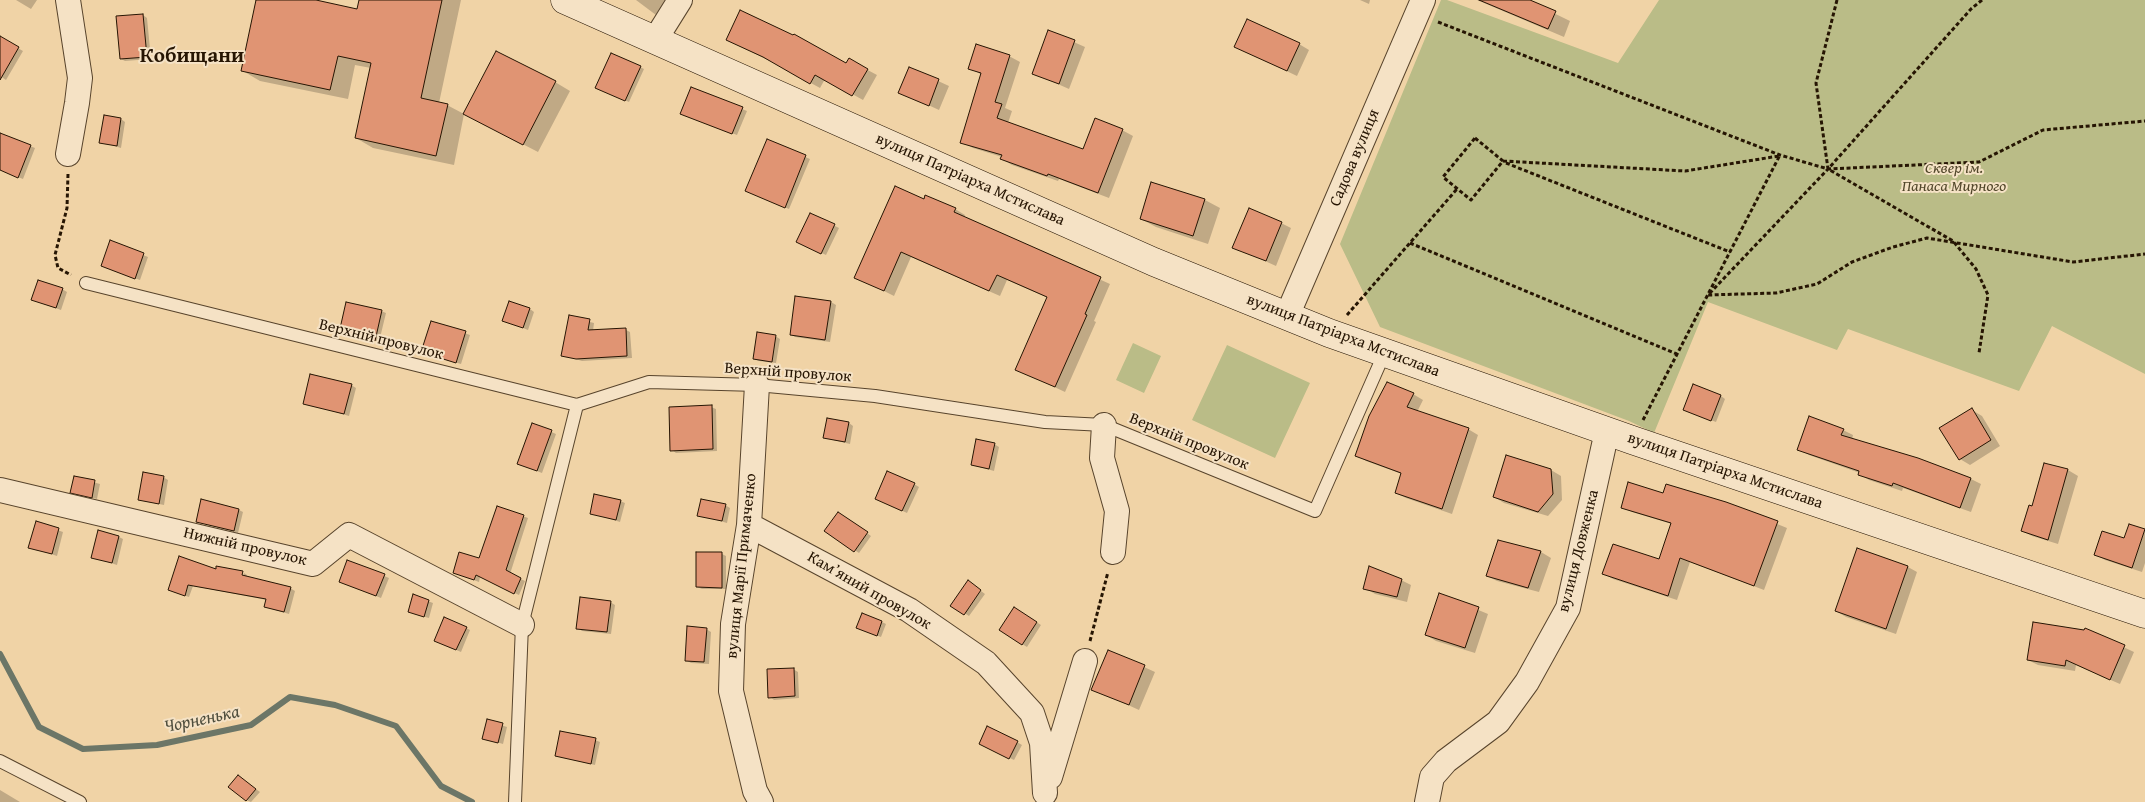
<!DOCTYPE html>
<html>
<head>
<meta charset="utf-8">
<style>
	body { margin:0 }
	canvas { display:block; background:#f0d3a6 }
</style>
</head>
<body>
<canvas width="2145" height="802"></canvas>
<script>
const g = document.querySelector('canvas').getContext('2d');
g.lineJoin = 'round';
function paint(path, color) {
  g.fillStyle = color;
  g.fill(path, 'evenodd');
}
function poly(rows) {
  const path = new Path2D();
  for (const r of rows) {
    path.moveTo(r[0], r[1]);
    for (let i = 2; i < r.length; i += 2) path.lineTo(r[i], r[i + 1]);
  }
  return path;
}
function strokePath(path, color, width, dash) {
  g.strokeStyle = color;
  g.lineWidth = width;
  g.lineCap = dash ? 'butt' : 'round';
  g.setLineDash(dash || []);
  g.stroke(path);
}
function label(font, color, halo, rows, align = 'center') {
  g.font = font + ' "Gentium Book Plus",serif';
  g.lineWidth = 4;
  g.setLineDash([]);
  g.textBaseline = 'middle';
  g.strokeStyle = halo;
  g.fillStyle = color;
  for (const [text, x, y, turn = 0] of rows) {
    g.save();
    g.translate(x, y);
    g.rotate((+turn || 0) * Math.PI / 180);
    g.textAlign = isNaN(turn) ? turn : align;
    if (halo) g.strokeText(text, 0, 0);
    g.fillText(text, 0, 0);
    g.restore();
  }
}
paint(poly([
	[1441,0,1447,0,1618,63,1659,0,2145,0,2145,374,2052,326,2019,391,1848,329,1837,350,1708,302,1654,433,1629,421,1380,327,1340,244],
	[1133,343,1161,356,1144,393,1116,380],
	[1227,345,1310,383,1275,458,1192,420]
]), '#babc87');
paint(poly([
	[16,0,37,0,31,9],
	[258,0,310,0,358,10,360,0,461,0,439,103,447,105,464,114,454,165,373,148,356,138,371,68,355,65,348,99,260,81,243,71],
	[636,0,678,0,664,21],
	[1360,0,1370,0,1369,4],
	[1477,0,1527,0,1570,21,1564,37],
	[143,15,147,18,151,59,125,61,121,59],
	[1049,31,1085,47,1069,89,1033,73],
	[0,38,23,51,6,80,0,76],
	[1299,44,1309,50,1297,76,1236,47],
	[737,45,847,64,849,60,877,75,863,100,825,79,820,88,774,63],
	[1009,56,1020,62,1005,108,1012,111,1008,123,1083,150,1122,130,1133,136,1109,198,1059,179,1058,181,1012,165,1002,159,1002,157,973,148,962,142,982,75,970,68],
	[640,67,644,69,629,102,601,90],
	[910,68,949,86,939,110,900,92],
	[555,82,570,91,538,152,480,122],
	[742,109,747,111,737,135,686,116],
	[121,119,125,122,121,148,101,142],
	[0,134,35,148,23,179,0,170],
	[768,141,810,159,789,209,751,193],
	[1152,183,1205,200,1220,208,1208,244,1156,227,1141,219],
	[924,201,955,209,965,215,964,218,1110,284,1094,321,1096,322,1065,392,1016,369,1048,298,1007,280,1000,296,911,257,894,296,856,277],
	[811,214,839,228,826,255,802,244],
	[1281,223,1291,228,1276,266,1234,247],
	[111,242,148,257,140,280,107,268],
	[62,289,67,292,61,310,32,300],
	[796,297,831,302,836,305,830,342,795,337,791,334],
	[530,309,534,312,528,330,503,320],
	[381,311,386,313,379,342,341,332],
	[570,317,594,323,593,331,626,330,630,332,632,358,582,361,562,355],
	[432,322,470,335,461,364,427,354],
	[775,336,780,339,776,363,759,361,754,359],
	[351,385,356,388,349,416,304,403],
	[1413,394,1423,400,1417,412,1468,429,1478,435,1452,514,1406,498,1396,493,1402,474,1366,461,1356,455],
	[1721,396,1725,399,1716,422,1689,412],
	[711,407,716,409,717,451,676,453,672,450],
	[1972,410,1982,416,2000,446,1970,465,1960,459],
	[849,423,853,426,850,444,825,438],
	[533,424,556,434,542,473,523,466],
	[1843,430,1853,435,1852,440,1971,479,1981,484,1971,512,1903,488,1902,491,1869,480,1859,474,1860,473,1809,455,1799,449],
	[994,444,999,447,994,471,972,465],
	[2044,464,2068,470,2078,476,2058,544,2032,536,2022,531,2033,507],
	[1551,470,1561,476,1562,500,1548,516,1504,503,1494,497],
	[75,477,100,484,97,499,72,492],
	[163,477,168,480,164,505,139,500],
	[914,484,919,487,907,513,881,501],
	[1664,495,1726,503,1787,528,1764,590,1690,562,1677,600,1613,579,1604,574,1660,561,1672,524,1632,512,1622,507],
	[620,501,625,503,620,522,591,513],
	[725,505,730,508,727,523,699,515],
	[498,507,528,518,510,574,525,581,519,595,480,577,479,582,454,573,480,560],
	[239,510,243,512,238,533,197,522],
	[843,516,871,536,859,553,826,531],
	[37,523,63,532,57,556,30,547],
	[2130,525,2145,531,2145,563,2142,572,2105,560,2095,554,2125,540],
	[119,537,123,539,117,565,92,557],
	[1499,541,1541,552,1551,558,1539,592,1497,581,1487,576],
	[722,554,726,556,726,589,702,589,697,587],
	[180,558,242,582,244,573,247,575,246,578,290,588,295,591,289,614,265,607,267,600,193,586,189,597,174,592,169,590],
	[348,561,389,578,381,598,345,584],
	[1908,567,1917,572,1896,634,1846,617,1836,611],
	[1401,580,1411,585,1407,602,1375,594,1365,588],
	[973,585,985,594,969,616,952,605],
	[1440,594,1488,614,1475,653,1436,641,1426,635],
	[414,596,433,603,429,618,414,614],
	[610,602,615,605,611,634,582,631,578,628],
	[1019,611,1041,625,1027,647,1022,644],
	[882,622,886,624,881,637,862,630],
	[466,628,470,630,461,652,440,643],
	[706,629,711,632,709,664,691,663,686,660],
	[2085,629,2134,652,2120,684,2076,665,2075,671,2038,665,2028,660],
	[1109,651,1155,672,1139,710,1093,689],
	[793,669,798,672,799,698,774,700,770,697],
	[488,721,507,727,503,744,483,738],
	[595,740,600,742,595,765,557,756],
	[1017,742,1022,745,1014,760,985,746],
	[238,776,260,792,251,802,246,800],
	[0,790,20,802,0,802]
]), '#0003');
strokePath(poly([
	[0,654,39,727,83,749,157,745,251,725,290,697,335,705,396,726,441,786,472,802]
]), '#6c7667', 6);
const building = poly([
	[256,0,316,0,357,9,359,0,442,0,421,98,448,104,436,156,355,138,371,63,338,56,330,90,241,71,256,0],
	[1479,0,1530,0,1556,11,1548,29,1479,0],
	[740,10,793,35,794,34,846,63,849,58,868,69,852,96,815,75,810,84,763,57,726,40,740,10],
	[143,14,147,57,120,59,116,16,143,14],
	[1247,19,1300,43,1287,71,1234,47,1247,19],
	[1048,30,1075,40,1059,84,1032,74,1048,30],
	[0,36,19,47,0,80,0,36],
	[976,44,1010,55,995,102,1002,104,997,118,1083,149,1095,118,1123,129,1098,193,1048,174,1047,176,1000,159,1002,155,960,143,981,73,968,69,976,44],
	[496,51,556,81,523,145,463,114,496,51],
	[611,53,641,66,625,101,595,88,611,53],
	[909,67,939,79,929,106,898,93,909,67],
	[691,87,743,107,732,134,680,114,691,87],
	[104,115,121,118,117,146,99,143,104,115],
	[0,133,31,145,18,178,0,170,0,133],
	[767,139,806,155,785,208,745,191,767,139],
	[1151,182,1205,199,1193,236,1140,219,1151,182],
	[895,186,924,199,925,195,956,208,954,212,1101,277,1085,314,1087,315,1055,387,1015,370,1047,297,997,275,989,291,901,252,884,291,854,278,895,186],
	[1249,208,1282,222,1266,261,1232,248,1249,208],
	[810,213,835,224,821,254,796,242,810,213],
	[110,240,144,253,135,279,101,266,110,240],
	[38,280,63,288,56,308,31,300,38,280],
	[795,296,831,301,825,340,790,335,795,296],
	[509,301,530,308,523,328,502,321,509,301],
	[346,302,382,310,375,341,339,333,346,302],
	[569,315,590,319,588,330,626,328,627,356,576,359,561,356,569,315],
	[431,321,466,331,456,363,421,352,431,321],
	[757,332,776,335,772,362,753,359,757,332],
	[310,374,352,384,344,414,303,404,310,374],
	[1387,382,1414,393,1407,407,1469,428,1442,509,1395,493,1401,473,1355,456,1369,416,1387,382],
	[1693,384,1721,395,1711,421,1683,410,1693,384],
	[712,405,713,449,670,451,669,407,712,405],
	[1972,408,1991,440,1959,460,1939,428,1972,408],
	[1809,416,1844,429,1841,435,1918,458,1971,478,1960,508,1893,483,1892,486,1858,475,1859,471,1797,450,1809,416],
	[827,418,849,422,845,442,823,438,827,418],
	[532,423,552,430,537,471,517,464,532,423],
	[976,439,995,443,989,469,971,465,976,439],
	[1506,455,1551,469,1553,494,1538,512,1493,497,1506,455],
	[2044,463,2068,469,2048,540,2021,531,2029,505,2032,506,2044,463],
	[887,471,915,483,902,511,875,499,887,471],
	[143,472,164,476,159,504,138,500,143,472],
	[74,476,95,480,92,498,70,493,74,476],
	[1628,482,1663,493,1666,484,1726,502,1778,521,1754,586,1680,558,1668,596,1602,574,1613,544,1659,559,1671,523,1621,508,1628,482],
	[594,494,621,500,616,520,590,514,594,494],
	[201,499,239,509,234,531,196,522,201,499],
	[701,499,726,504,722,521,697,516,701,499],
	[497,506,524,515,506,570,521,578,514,594,476,575,474,580,453,573,459,552,479,558,497,506],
	[838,512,868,532,854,552,824,531,838,512],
	[36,521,59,528,52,554,28,548,36,521],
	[2129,524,2145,529,2132,568,2094,555,2102,531,2124,538,2129,524],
	[98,530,119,536,112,563,91,558,98,530],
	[1498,540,1541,551,1528,588,1486,576,1498,540],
	[1857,548,1908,566,1886,629,1835,611,1857,548],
	[696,552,722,552,722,588,696,587,696,552],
	[179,556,216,569,216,566,243,571,242,575,291,587,284,612,264,607,266,599,188,585,185,596,168,590,179,556],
	[347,560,385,574,376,596,339,582,347,560],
	[1369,566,1402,579,1397,597,1363,589,1369,566],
	[968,580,981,590,964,615,950,606,968,580],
	[1439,593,1479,607,1465,648,1425,635,1439,593],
	[413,594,429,600,424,617,408,612,413,594],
	[580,597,611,601,607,632,576,629,580,597],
	[1014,607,1037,622,1022,645,999,630,1014,607],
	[862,613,882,621,877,636,856,628,862,613],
	[444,617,467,627,456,650,434,641,444,617],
	[2033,622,2084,630,2085,628,2125,645,2110,680,2066,660,2065,666,2027,660,2033,622],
	[687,626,707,628,704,662,685,661,687,626],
	[1108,650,1145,665,1129,705,1091,690,1108,650],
	[794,668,795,696,768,698,767,669,794,668],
	[487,719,503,723,498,743,482,739,487,719],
	[987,726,1018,741,1009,759,979,744,987,726],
	[560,731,596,738,591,764,555,756,560,731],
	[238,775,256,789,246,801,228,787,238,775]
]);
paint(building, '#e09473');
strokePath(building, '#261503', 1);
const service = poly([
	[86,283,577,405,649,382,757,385,875,396,1045,422,1104,425,1315,511,1384,354],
	[0,761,80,802],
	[515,802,522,625,577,405]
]);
const minor = poly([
	[68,0,80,78,77,103,68,154],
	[655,40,680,0],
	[1287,316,1423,0],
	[757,385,749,525,733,624,731,691,755,791,761,802],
	[1104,425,1102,458,1117,511,1113,552],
	[0,490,313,564,349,535,522,625],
	[749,525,909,610,986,663,1032,713,1042,743,1045,793],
	[1050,777,1085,661],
	[1427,802,1432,777,1446,761,1498,722,1527,682,1568,608,1607,431]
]);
const secondary = poly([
	[565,0,1154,262,1329,333,1632,440,2145,614]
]);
strokePath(service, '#58442c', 14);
strokePath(minor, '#58442c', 26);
strokePath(secondary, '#261503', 29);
strokePath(poly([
	[1837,0,1816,83,1828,169,1953,241,1976,269,1988,295,1979,353],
	[1982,0,1971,9,1828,169,1708,295,1776,293,1817,284,1852,262,1893,247,1927,238,2073,262,2145,254],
	[1438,22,1780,155,1828,169,1979,162,2043,130,2145,121],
	[1475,138,1503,161,1471,200,1443,177,1475,138],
	[1503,161,1685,171,1779,156],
	[1506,163,1730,252],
	[68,174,67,208,55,255,58,268,71,275],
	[1410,243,1677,354],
	[1347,315,1457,189],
	[1643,420,1780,155],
	[1090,641,1108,572]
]), '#261503', 3, [4, 2.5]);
strokePath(service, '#f5e2c5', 12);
strokePath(minor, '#f5e2c5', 24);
strokePath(secondary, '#f5e2c5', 28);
label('16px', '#261503', '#f5e2c5', [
	["Садова вулиця",1355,158,-67],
	["вулиця Патріарха Мстислава",970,180,24],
	["вулиця Патріарха Мстислава",1343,336,21],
	["Верхній провулок",381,340,14],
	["Верхній провулок",788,373,4],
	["Верхній провулок",1189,442,22],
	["вулиця Патріарха Мстислава",1725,471,19],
	["Нижній провулок",245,547,13],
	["вулиця Довженка",1579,551,-76],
	["вулиця Марії Примаченко",742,566,-84],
	["Камʼяний провулок",869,591,30]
]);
label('italic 16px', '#52472b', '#f5e2c5', [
	["Сквер ім.",1954,169],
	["Панаса Мирного",1954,187]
]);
label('italic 18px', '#4f4e3d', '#f5e2c5', [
	["Чорненька",202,720,-12]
]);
label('bold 21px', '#261503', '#f5e2c5', [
	["Кобищани",192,57]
]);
</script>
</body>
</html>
